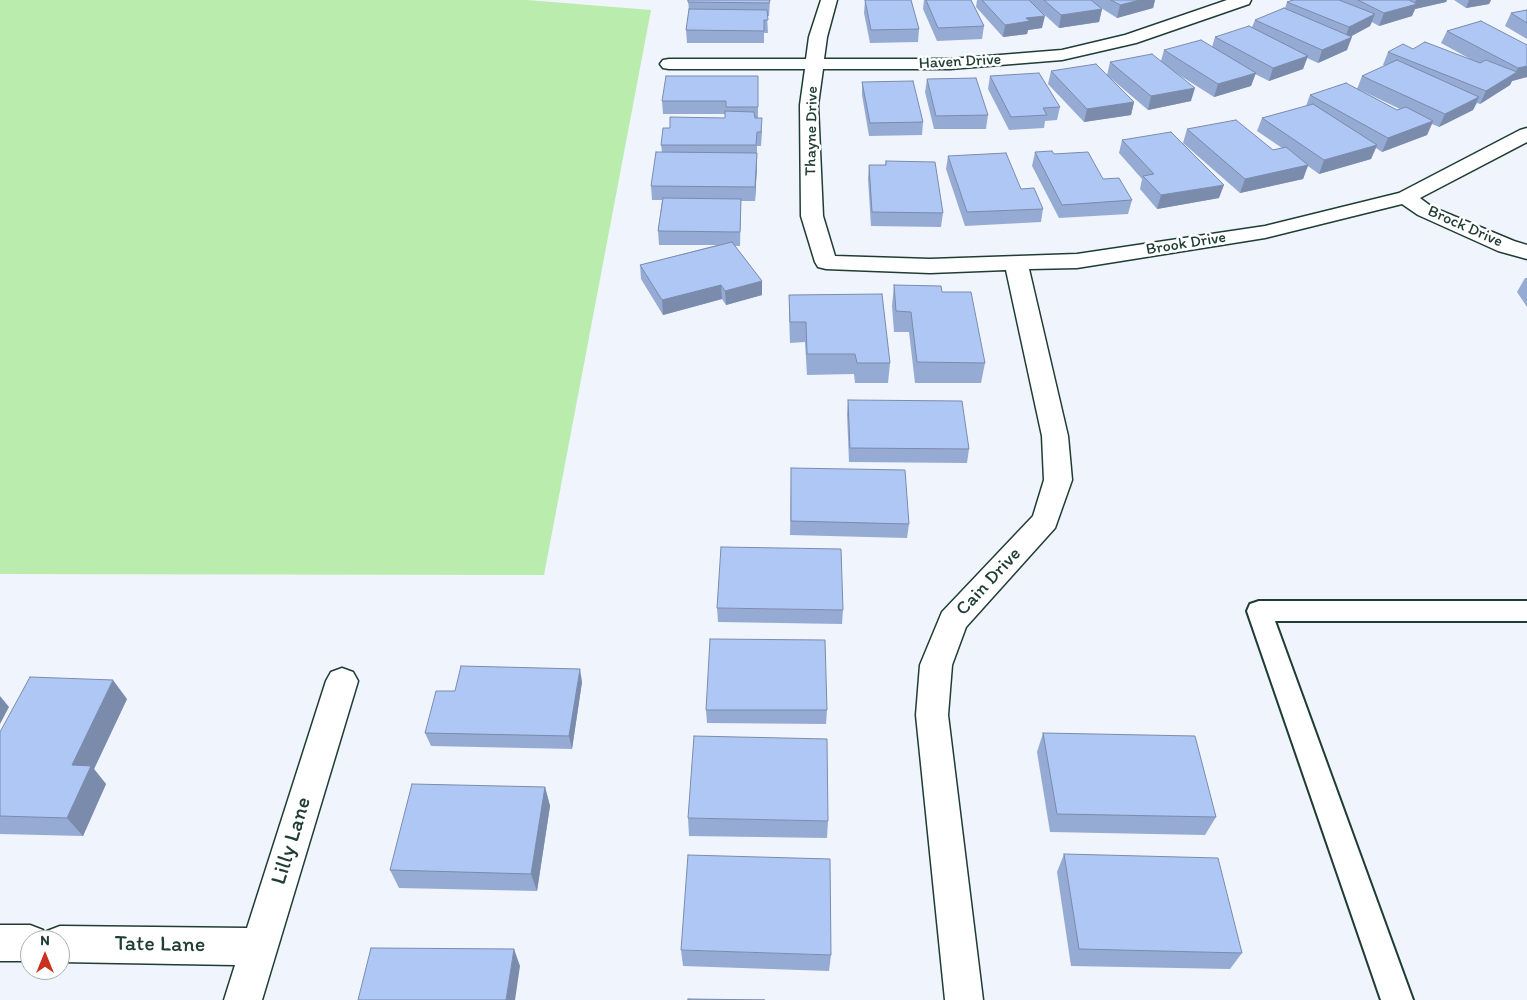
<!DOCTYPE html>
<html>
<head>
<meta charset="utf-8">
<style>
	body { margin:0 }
	#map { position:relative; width:1527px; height:1000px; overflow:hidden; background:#eff4fd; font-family:Itim,sans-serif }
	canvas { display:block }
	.north { position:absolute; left:20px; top:930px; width:50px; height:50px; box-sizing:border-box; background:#fff; border:1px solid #a5b1ae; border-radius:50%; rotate:0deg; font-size:14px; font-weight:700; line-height:20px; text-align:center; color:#1f3d34 }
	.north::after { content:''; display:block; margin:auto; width:18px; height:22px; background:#c8321e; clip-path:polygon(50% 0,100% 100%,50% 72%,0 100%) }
</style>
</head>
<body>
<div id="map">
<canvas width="1527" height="1000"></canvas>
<div class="north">N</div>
</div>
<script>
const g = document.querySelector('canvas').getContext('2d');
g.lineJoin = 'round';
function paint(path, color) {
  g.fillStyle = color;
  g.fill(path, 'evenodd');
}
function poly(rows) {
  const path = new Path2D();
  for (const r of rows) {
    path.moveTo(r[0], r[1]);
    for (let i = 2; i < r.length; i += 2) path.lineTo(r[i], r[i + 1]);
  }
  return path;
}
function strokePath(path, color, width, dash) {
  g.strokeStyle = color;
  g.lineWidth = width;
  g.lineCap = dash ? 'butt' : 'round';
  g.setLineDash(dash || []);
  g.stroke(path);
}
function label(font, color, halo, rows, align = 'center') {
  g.font = font + ' Itim,sans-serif';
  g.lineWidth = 5;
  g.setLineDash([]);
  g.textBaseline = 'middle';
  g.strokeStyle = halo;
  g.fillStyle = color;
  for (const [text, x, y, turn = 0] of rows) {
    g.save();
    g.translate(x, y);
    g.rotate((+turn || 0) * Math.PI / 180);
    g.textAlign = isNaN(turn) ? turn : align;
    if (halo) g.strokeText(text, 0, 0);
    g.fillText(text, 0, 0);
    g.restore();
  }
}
paint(poly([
	[0,0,527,0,651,10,544,575,0,574]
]), '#baedad');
const service = poly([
	[1259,601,1527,601,1527,621,1275,621,1413,1000,1381,1000,1247,611,1250,604,1259,601]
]);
const minor = poly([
	[821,0,837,0,827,37,824,59,950,59,1062,50,1125,35,1227,0,1251,0,1249,4,1136,43,1062,60,950,69,823,69,818,105,823,216,835,256,930,259,1077,254,1265,226,1399,193,1520,130,1527,128,1527,142,1420,198,1432,207,1514,241,1527,245,1527,259,1498,251,1418,215,1402,204,1265,238,1077,268,1029,269,1068,436,1072,480,1055,528,966,627,952,665,948,715,983,1000,945,1000,916,715,920,665,942,612,1033,516,1044,480,1042,436,1006,270,930,273,826,269,818,267,815,262,801,216,800,105,805,69,669,69,663,68,660,64,663,60,669,59,806,59,809,37,821,0],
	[342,668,353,672,358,681,262,1000,224,1000,235,965,60,962,60,940,30,940,30,961,0,961,0,925,30,925,43,930,45,935,47,931,60,926,247,928,326,681,331,672,342,668]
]);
strokePath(service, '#1f3d34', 4);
strokePath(minor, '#1f3d34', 3);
paint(service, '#fff');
paint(minor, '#fff');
paint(poly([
	[688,0,770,0,769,16,767,16,768,33,764,33,764,43,687,43,686,30,689,11],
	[865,0,919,29,918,42,870,43,864,13],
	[924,0,971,0,984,26,982,39,937,41,923,9],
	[977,0,1155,0,1153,8,1117,18,1098,6,1102,9,1099,22,1059,28,1038,9,1042,28,1028,30,1027,34,1003,37,976,7],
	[1293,0,1447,0,1446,2,1415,9,1412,16,1379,26,1372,22,1370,26,1350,37,1347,50,1318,63,1307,58,1303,69,1269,81,1255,74,1251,86,1214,97,1176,73,1191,101,1148,110,1107,75,1110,62,1161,61,1164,50,1212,47,1215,37,1252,27,1255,20,1285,8,1287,2],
	[1454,0,1491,0,1489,4,1466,8],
	[1527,10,1527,39,1505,26,1511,13],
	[1481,21,1527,77,1512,81,1510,85,1480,104,1477,103,1473,110,1439,127,1432,124,1427,135,1382,152,1376,148,1371,159,1319,174,1308,166,1303,179,1240,193,1183,143,1187,129,1273,150,1282,148,1257,131,1262,118,1306,106,1310,95,1357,89,1362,76,1385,66,1383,65,1388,52,1413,49,1474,61,1441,43,1447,31],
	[1358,89,1400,109,1397,110],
	[1051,71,1134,102,1131,115,1084,122,1048,84],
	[758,76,758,118,762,132,761,146,757,146,757,166,755,201,741,201,740,246,735,246,762,281,762,295,726,305,722,299,663,315,641,279,640,265,717,245,659,245,658,231,662,200,652,200,651,186,662,152,661,145,670,128,725,118,725,114,663,114,662,101],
	[990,76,1060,107,1057,120,1045,121,1044,128,1009,130,988,89],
	[927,79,988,115,986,129,934,129,925,92],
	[862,82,923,122,922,135,869,136,862,95],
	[1122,140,1219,198,1157,209,1140,189,1142,179,1119,153],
	[1035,152,1054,154,1103,179,1132,200,1128,214,1059,218,1032,166],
	[948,156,1021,189,1043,209,1041,222,965,226,946,169],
	[886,161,943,213,941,227,871,226,868,179,869,165,885,165],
	[1525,278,1527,278,1527,307,1517,292],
	[894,285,942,292,985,363,981,383,915,383,909,332,894,332,892,306],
	[789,295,890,363,888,383,855,383,854,374,807,375,805,342,790,343,789,315],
	[848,400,969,449,967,463,849,462,847,414],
	[791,468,909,524,907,538,790,535],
	[717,608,843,610,842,624,718,622],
	[582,682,572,749,431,746,425,733,455,691],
	[127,699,94,769,106,784,83,836,0,834,0,732],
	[706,710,827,710,826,724,707,723],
	[1043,733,1216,817,1205,835,1050,832,1037,752],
	[545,787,550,806,537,891,399,888,390,870],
	[688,818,828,821,827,838,689,836],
	[1064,854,1242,953,1230,969,1071,966,1057,872],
	[681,950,831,955,829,971,683,966]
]), '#96abd3');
paint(poly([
	[1140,0,1155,0,1153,8,1117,18,1120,5],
	[1416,0,1447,0,1446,2,1415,9,1412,16,1379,26,1384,13,1414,5],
	[1469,0,1491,0,1489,4,1466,8],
	[1102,9,1099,22,1059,28,1061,15],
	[1375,14,1370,26,1344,40,1349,27],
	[1045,16,1042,28,1028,30,1027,34,1003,37,1005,25,1026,18],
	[1352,37,1347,50,1318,63,1322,50],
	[1308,56,1303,69,1269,81,1273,68],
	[1527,66,1527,77,1512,81,1510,85,1480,104,1486,91,1516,72,1518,68],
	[1256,73,1251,86,1214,97,1218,84],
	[1195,88,1191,101,1148,110,1151,96],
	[1479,97,1473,110,1439,127,1445,114],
	[1134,102,1131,115,1084,122,1087,109],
	[1433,121,1427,135,1382,152,1388,138],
	[1377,145,1371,159,1319,174,1324,160],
	[757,153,757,166,755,201,755,187],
	[1308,165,1303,179,1240,193,1245,179],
	[1224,185,1219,198,1157,209,1161,195],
	[762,281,762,295,726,305,725,291],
	[721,285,722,299,663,315,662,300],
	[580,669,582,682,572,749,569,736],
	[113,680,127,699,94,769,106,784,83,836,67,818,72,765],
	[0,696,9,707,0,724],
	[545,787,550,806,537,891,531,874],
	[514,949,520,966,515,1000,506,1000]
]), '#7a8bac');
const building = poly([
	[688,0,770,0,769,3,688,2,688,0],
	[865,0,911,0,919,29,871,30,865,0],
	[926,0,971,0,984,26,938,28,926,0],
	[982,0,1029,0,1045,16,1026,18,1030,21,1005,25,982,0],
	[1044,0,1091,0,1102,9,1061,15,1044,0],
	[1111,0,1140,0,1120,5,1111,0],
	[1293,0,1339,0,1375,14,1349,27,1287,2,1293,0],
	[1358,0,1409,0,1417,4,1384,13,1358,0],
	[1284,8,1352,37,1322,50,1255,20,1284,8],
	[689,9,767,10,768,20,764,20,764,31,686,30,689,9],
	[1527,10,1527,23,1511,13,1527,10],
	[1481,21,1527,45,1527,66,1518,68,1447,31,1481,21],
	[1249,26,1308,56,1273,68,1215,37,1249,26],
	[1201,40,1256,73,1218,84,1164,50,1201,40],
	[1425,42,1480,63,1486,60,1517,72,1486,91,1388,52,1403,44,1413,49,1425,42],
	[1152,54,1195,88,1151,96,1110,62,1152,54],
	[1397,60,1479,97,1445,114,1362,76,1397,60],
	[1096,64,1134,102,1087,109,1051,71,1096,64],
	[1039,73,1060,107,1043,108,1047,115,1011,117,990,76,1039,73],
	[666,76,758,76,758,107,726,107,726,101,662,101,666,76],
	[976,78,988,115,936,116,927,79,976,78],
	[913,81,923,122,870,123,862,82,913,81],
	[1346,83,1397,110,1406,107,1433,121,1388,138,1310,95,1346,83],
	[1313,104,1377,145,1324,160,1262,118,1313,104],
	[725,111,754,112,755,118,762,118,761,132,757,132,756,145,661,145,663,128,670,128,670,117,725,118,725,111],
	[1236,120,1273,150,1286,147,1308,165,1245,179,1187,129,1236,120],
	[1171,132,1224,185,1161,195,1143,176,1154,174,1122,140,1171,132],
	[1052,151,1054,154,1088,152,1103,179,1119,178,1132,200,1062,205,1035,152,1052,151],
	[656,152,757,153,755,187,651,186,656,152],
	[1006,153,1021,189,1034,188,1043,209,967,212,948,156,1006,153],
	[886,161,935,162,943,213,872,212,869,165,886,165,886,161],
	[663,198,741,199,740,232,658,231,663,198],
	[732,242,762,281,725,291,721,285,662,300,640,265,732,242],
	[894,285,941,286,942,292,971,292,985,363,917,362,911,312,896,311,894,285],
	[882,294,890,363,857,363,855,354,807,354,806,322,790,322,789,295,882,294],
	[848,400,962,401,969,449,850,448,848,400],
	[791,468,905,470,909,524,791,521,791,468],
	[721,547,841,549,843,610,717,608,721,547],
	[710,639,825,640,827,710,706,710,710,639],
	[461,666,580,669,569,736,425,733,436,691,455,691,461,666],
	[30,677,113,680,72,765,91,766,67,818,0,816,0,732,30,677],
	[1043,733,1195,736,1216,817,1057,814,1043,733],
	[694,736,827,739,828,821,688,818,694,736],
	[412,784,545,787,531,874,390,870,412,784],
	[1064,854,1218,858,1242,953,1079,949,1064,854],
	[688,855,830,859,831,955,681,950,688,855],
	[371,948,514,949,506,1000,358,1000,371,948],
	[688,999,765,1000,688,1000,688,999]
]);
paint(building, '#afc7f5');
strokePath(building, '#7a8bac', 1);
label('16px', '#1f3d34', '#fff', [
	["Haven Drive",960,62,-3],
	["Thayne Drive",812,131,-89],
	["Brock Drive",1465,227,24],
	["Brook Drive",1186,244,-9]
]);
label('19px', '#1f3d34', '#fff', [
	["Cain Drive",989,582,-47]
]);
label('22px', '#1f3d34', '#fff', [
	["Lilly Lane",292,841,-73],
	["Tate Lane",160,945,1]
]);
</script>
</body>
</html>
